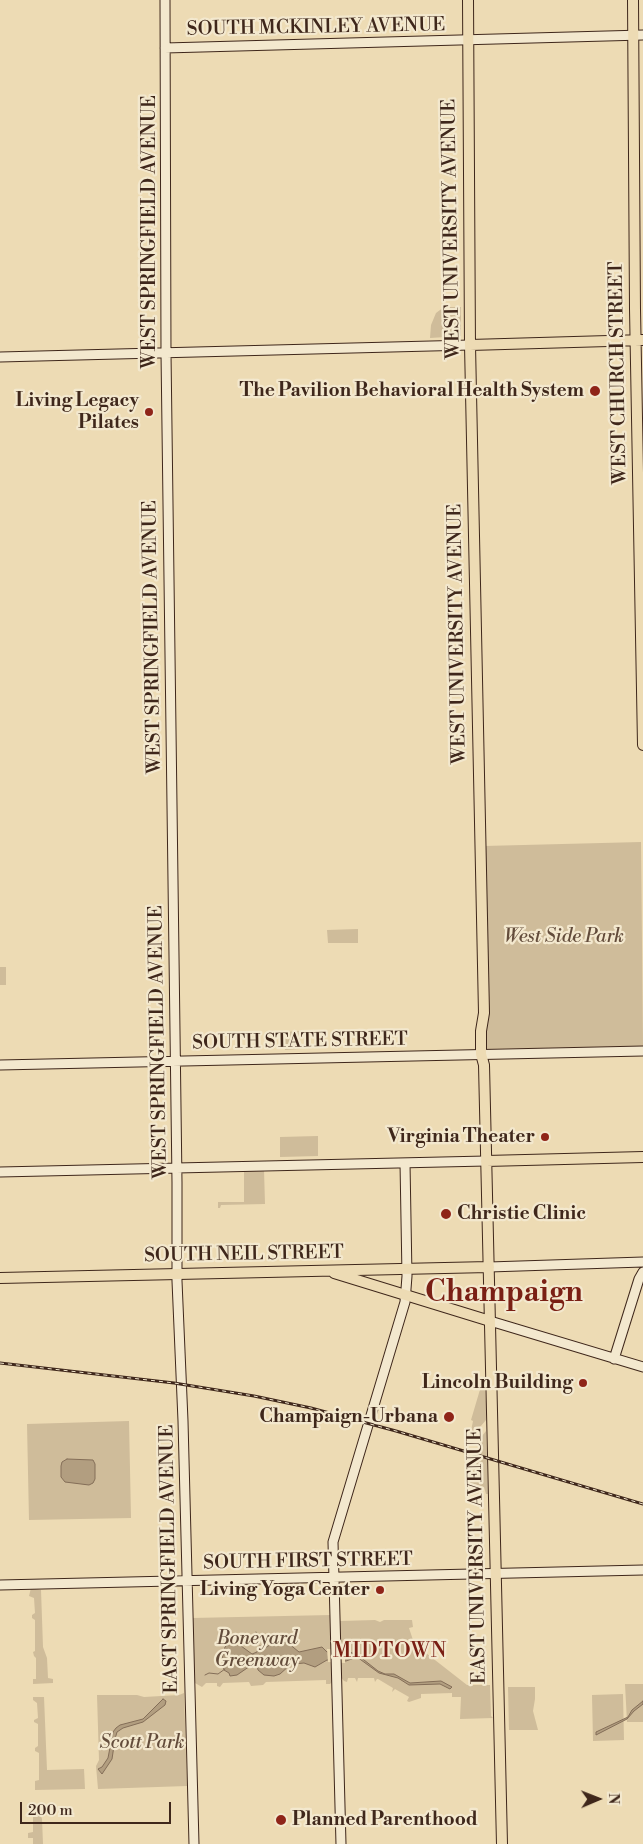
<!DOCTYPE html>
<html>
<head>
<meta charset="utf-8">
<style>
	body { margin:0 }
	#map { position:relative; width:643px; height:1844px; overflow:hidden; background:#eddbb4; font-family:"Libre Bodoni",serif }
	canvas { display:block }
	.north { position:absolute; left:573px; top:1774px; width:50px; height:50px; -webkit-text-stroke:4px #f3e8ce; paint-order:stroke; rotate:89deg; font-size:14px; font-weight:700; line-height:20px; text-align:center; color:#3f271b }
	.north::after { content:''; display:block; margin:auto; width:18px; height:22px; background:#3f271b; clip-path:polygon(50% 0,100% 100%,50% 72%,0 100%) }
	.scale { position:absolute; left:20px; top:1802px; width:151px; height:22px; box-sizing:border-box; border:2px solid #3f271b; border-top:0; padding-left:6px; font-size:15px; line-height:18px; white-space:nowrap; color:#3f271b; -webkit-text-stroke:4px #f3e8ce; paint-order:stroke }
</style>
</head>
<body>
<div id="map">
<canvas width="643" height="1844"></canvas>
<div class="north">N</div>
<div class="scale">200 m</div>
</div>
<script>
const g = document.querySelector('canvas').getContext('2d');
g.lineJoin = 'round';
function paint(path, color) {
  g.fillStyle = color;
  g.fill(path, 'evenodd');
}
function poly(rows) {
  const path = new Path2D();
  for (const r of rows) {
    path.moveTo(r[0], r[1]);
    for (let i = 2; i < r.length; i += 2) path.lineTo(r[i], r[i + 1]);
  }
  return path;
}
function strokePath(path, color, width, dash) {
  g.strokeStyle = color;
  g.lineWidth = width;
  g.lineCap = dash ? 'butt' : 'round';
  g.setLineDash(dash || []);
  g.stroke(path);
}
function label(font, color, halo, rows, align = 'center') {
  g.font = font + ' "Libre Bodoni",serif';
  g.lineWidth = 4.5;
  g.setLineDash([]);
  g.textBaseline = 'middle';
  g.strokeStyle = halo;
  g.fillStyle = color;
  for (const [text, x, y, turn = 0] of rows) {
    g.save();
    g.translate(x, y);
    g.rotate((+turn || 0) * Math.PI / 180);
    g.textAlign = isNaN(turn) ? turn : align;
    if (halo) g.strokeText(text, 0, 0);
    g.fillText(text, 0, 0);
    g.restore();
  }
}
paint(poly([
	[444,307,461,307,461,336,430,338,431,325,436,313],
	[641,842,643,1046,484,1049,484,846],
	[358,929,358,943,328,943,327,930],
	[0,967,6,967,6,985,0,985],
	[300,1031,300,1049,285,1050,285,1032],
	[318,1136,318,1156,280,1157,280,1137],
	[244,1170,264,1170,265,1204,221,1205,220,1208,218,1208,218,1202,244,1202],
	[484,1376,487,1414,486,1420,475,1433,466,1434,467,1430,471,1431,473,1421,471,1420],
	[129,1421,131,1518,29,1520,27,1424],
	[486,1431,488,1494,486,1494,484,1487,470,1483,480,1449,478,1441],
	[31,1588,41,1590,43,1647,47,1658,48,1678,53,1679,53,1683,33,1684,33,1679,36,1679,36,1658,34,1656,33,1652,35,1651,35,1620,32,1618,32,1615,35,1613,34,1598,29,1596],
	[331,1615,332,1682,330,1684,326,1684,326,1680,266,1682,263,1685,251,1686,249,1682,223,1683,220,1687,217,1686,217,1683,206,1683,202,1687,195,1683,192,1618],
	[375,1620,380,1622,384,1620,412,1620,413,1627,409,1628,415,1646,419,1644,426,1653,467,1685,490,1685,491,1716,493,1718,460,1719,461,1697,452,1697,452,1693,421,1694,421,1698,409,1702,407,1701,409,1697,395,1689,392,1692,393,1688,378,1679,377,1679,375,1682,374,1678,358,1678,357,1682,355,1678,348,1678,347,1682,344,1681,341,1677,340,1621],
	[625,1684,643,1684,643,1722,627,1722],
	[508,1687,535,1687,535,1699,533,1711,538,1730,509,1730],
	[184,1693,187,1786,98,1789,96,1766,99,1760,97,1695,137,1695,144,1697,179,1695],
	[623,1694,624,1740,593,1741,592,1695],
	[33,1697,44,1697,47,1770,84,1769,85,1789,35,1790,35,1781,39,1780,39,1753,35,1751,35,1748,38,1746,38,1724,34,1722,34,1720,38,1718,37,1703,33,1700],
	[28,1804,39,1804,40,1813,42,1819,43,1844,33,1844,33,1838,28,1838,28,1833,33,1832,33,1806,28,1806]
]), '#cfbc9a');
const water = poly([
	[67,1459,93,1460,95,1464,95,1479,93,1483,89,1485,65,1482,61,1477,61,1466,62,1462,67,1459],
	[233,1642,237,1643,252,1654,257,1652,259,1646,267,1647,273,1642,280,1642,288,1643,299,1652,322,1647,327,1652,350,1652,359,1656,378,1671,385,1674,394,1674,410,1683,441,1681,452,1687,450,1689,440,1684,409,1685,398,1678,379,1673,357,1657,346,1661,327,1660,315,1667,304,1663,294,1664,290,1665,280,1674,274,1676,264,1675,258,1670,257,1665,253,1664,237,1675,230,1676,229,1673,224,1670,222,1659,225,1647,229,1643,233,1642],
	[163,1699,166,1701,165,1705,143,1722,123,1728,117,1732,115,1739,112,1759,102,1774,98,1769,102,1767,108,1758,113,1732,116,1728,120,1725,143,1719,163,1699],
	[643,1701,643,1704,634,1711,627,1719,596,1735,596,1732,628,1717,632,1710,643,1701]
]);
paint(water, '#b29e80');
strokePath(water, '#846e58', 1);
paint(poly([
	[327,1649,345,1650,345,1663,328,1662]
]), '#eddbb4');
strokePath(poly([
	[256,1632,259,1643],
	[205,1675,209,1673,218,1674,225,1669]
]), '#846e58', 1);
const secondary = poly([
	[165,0,166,353,177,1182,177,1281,183,1421,194,1844],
	[165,48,643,35],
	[0,357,470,345],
	[0,1065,643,1051],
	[0,1172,486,1161],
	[489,1267,643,1262],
	[490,1321,643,1367],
	[614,1359,639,1279,643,1272],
	[0,1585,643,1570],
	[341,1844,333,1542,405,1302,407,1276,405,1163]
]);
const primary = poly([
	[468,0,470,345,484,1013,481,1031,481,1054,484,1065,502,1844],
	[633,0,635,309,643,745],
	[470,345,643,340],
	[486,1161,643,1157],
	[334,1273,490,1321],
	[0,1278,489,1267]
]);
strokePath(secondary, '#3f271b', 11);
strokePath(primary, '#3f271b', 12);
strokePath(secondary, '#f3e8ce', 9);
strokePath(primary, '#eddbb4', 10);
const rail = poly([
	[0,1363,174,1383,254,1396,311,1408,396,1431,643,1504]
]);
strokePath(rail, '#3f271b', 3);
strokePath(rail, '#f3e8ce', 1, [4]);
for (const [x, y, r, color] of [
	[595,391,6,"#8f2418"],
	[149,412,5,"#8f2418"],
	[545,1137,5,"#8f2418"],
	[446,1214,6,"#8f2418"],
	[583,1383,5,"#8f2418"],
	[449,1417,6,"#8f2418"],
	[380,1590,5,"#8f2418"],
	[281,1820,6,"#8f2418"]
]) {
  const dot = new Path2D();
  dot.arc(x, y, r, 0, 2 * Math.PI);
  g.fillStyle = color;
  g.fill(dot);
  strokePath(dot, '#f3e8ce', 2);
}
label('19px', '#3f271b', '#f3e8ce', [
	["SOUTH MCKINLEY AVENUE",316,28,-1],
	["WEST UNIVERSITY AVENUE",452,229,-91],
	["WEST SPRINGFIELD AVENUE",150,232,-90],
	["WEST CHURCH STREET",619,373,-91],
	["WEST UNIVERSITY AVENUE",458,634,-91],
	["WEST SPRINGFIELD AVENUE",153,637,-91],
	["WEST SPRINGFIELD AVENUE",159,1042,-91],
	["SOUTH STATE STREET",300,1042,-1],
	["SOUTH NEIL STREET",244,1255,-1],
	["EAST UNIVERSITY AVENUE",478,1556,-91],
	["EAST SPRINGFIELD AVENUE",170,1559,-91],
	["SOUTH FIRST STREET",308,1562,-1]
]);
label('bold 19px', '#3f271b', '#f3e8ce', [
	["The Pavilion Behavioral Health System",584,391],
	["Living Legacy",139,401],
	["Pilates",139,423],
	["Virginia Theater",535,1137],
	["Christie Clinic",457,1214,"left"],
	["Lincoln Building",573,1383],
	["Champaign-Urbana",438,1417],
	["Living Yoga Center",370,1590],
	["Planned Parenthood",292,1820,"left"]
], 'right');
label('italic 19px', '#634c3b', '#f3e8ce', [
	["West Side Park",564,937],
	["Boneyard",257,1639],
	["Greenway",257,1661],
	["Scott Park",142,1743]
]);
g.letterSpacing = '1px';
label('21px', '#7a1f14', '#f3e8ce', [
	["MIDTOWN",390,1652]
]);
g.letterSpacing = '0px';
label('bold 29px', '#7a1f14', '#f3e8ce', [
	["Champaign",504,1294]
]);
</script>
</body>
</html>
